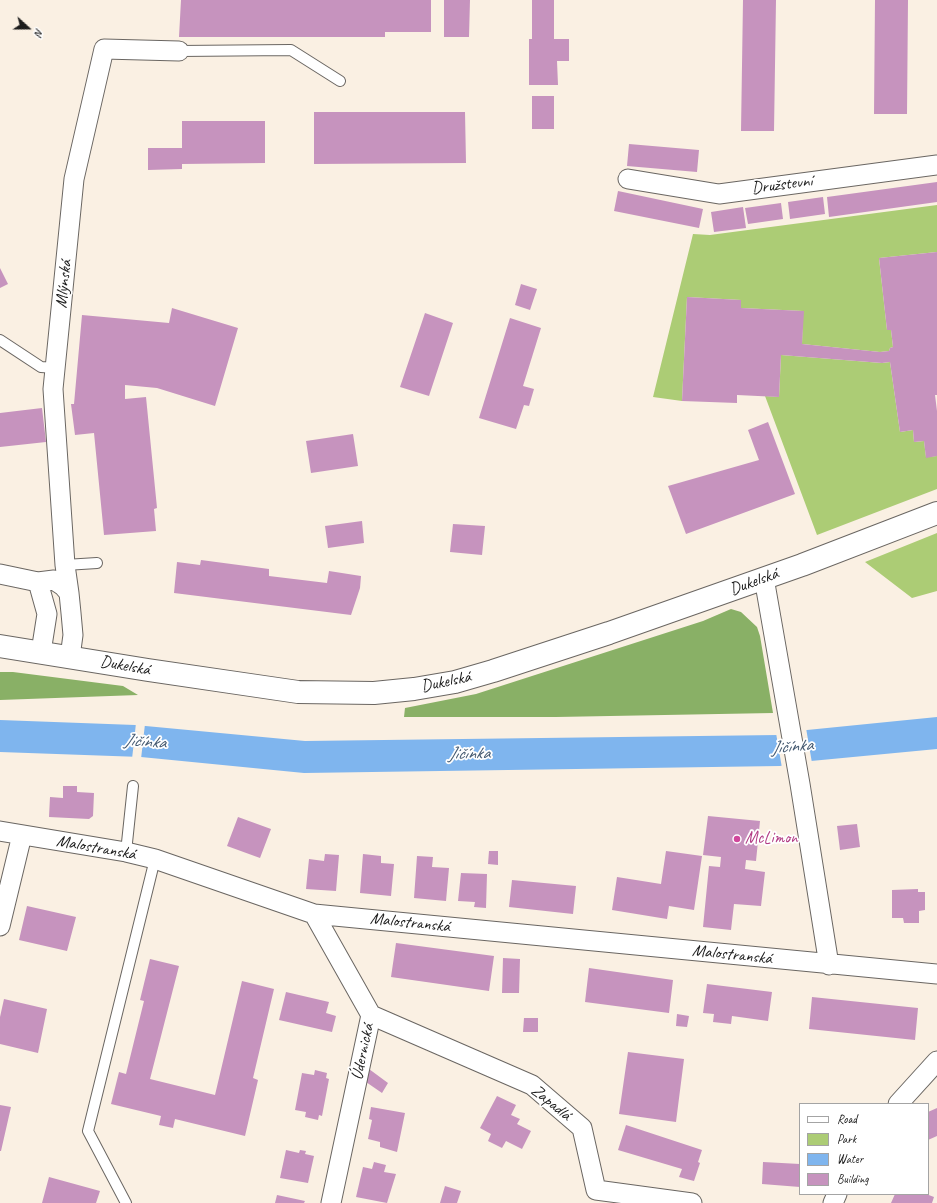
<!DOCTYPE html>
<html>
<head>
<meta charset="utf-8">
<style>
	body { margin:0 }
	#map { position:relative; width:937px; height:1203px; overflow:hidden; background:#faf0e3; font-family:Caveat,sans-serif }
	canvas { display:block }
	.legend { position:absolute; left:799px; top:1103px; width:130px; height:92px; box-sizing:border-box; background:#fff; border:1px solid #a4a4a4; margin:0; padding:5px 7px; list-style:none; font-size:12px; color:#1c1c1c }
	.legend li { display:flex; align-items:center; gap:8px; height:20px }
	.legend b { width:20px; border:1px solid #a4a4a4 }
	.north { position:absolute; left:8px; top:8px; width:40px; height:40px; -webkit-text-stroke:3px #fff; paint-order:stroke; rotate:111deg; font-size:11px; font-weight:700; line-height:16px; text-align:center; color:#1c1c1c }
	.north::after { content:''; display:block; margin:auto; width:14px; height:18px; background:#1c1c1c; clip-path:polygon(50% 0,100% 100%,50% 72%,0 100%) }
</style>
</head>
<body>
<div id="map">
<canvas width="937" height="1203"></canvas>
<ul class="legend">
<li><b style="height:5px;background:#fff"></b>Road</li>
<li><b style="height:11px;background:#accc75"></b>Park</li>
<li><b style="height:11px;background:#7fb5ee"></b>Water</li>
<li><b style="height:11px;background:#c693be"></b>Building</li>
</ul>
<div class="north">N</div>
</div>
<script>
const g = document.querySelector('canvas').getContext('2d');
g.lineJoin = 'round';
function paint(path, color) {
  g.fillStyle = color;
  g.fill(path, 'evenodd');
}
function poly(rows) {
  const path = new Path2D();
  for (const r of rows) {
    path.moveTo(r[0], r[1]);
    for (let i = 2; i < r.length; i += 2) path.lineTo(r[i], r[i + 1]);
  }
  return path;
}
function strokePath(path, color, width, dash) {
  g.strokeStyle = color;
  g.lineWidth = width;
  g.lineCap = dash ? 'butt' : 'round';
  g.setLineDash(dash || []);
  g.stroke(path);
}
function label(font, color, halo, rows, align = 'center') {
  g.font = font + ' Caveat,sans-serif';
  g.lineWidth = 3.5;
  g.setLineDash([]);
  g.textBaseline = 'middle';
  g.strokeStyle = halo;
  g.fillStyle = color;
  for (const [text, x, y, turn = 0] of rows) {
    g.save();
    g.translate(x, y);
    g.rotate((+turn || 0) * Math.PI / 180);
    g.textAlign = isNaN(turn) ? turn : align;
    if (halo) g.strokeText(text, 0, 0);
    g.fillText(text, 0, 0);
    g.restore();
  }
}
paint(poly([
	[937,205,937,252,879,258,887,330,891,330,893,347,890,348,889,351,880,352,802,344,803,311,741,308,741,300,687,297,682,401,653,397,693,234,710,235],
	[781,355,882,363,890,362,900,432,913,430,914,442,924,441,926,457,937,456,937,489,817,535,765,396,779,397],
	[937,533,937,591,912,598,865,562]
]), '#accc75');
paint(poly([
	[731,609,741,612,757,627,760,636,773,713,556,717,404,717,405,708,476,694,703,621],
	[0,672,13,672,123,686,138,695,0,700]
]), '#89b066');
paint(poly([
	[937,717,937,749,811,761,780,766,304,773,141,757,0,752,0,720,135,725,305,741,778,735,807,730]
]), '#7fb5ee');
paint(poly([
	[136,723,145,724,141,759,132,759],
	[806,728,812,763,782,768,776,733]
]), '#faf0e3');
paint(poly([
	[181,0,431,0,431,32,385,32,385,37,179,37],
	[444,0,470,0,469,37,444,37],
	[532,0,554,0,554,39,569,39,569,61,557,61,558,85,529,85,529,39,532,39],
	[743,0,776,0,774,131,741,131],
	[875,0,908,0,907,114,874,114],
	[532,96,554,96,554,129,532,129],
	[314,112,465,112,466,163,314,164],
	[182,121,265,121,265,163,182,164,182,169,148,170,148,148,182,148],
	[629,144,699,150,697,172,627,166],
	[937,182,937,202,829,217,827,197],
	[618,191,703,209,699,228,614,211],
	[823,197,825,214,790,219,788,202],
	[781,203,783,219,748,224,745,208],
	[743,207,746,228,714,232,711,212],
	[937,252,937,395,935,395,937,411,937,456,926,458,924,441,914,442,913,430,900,432,890,362,882,363,781,355,779,397,737,395,737,403,682,401,687,297,741,300,741,308,804,311,802,344,880,352,889,351,890,348,893,347,891,330,887,330,879,258],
	[0,268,8,284,0,288],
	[521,284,537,289,530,310,515,305],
	[172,308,238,328,215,406,157,388,125,385,125,399,146,397,157,508,154,509,156,531,104,535,94,433,75,435,71,404,74,404,82,315,169,323],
	[425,313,453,323,429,396,400,387],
	[510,318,541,328,523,386,534,389,529,406,524,405,516,429,479,418],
	[42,408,46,442,0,447,0,413],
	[768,422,795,494,686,534,668,486,759,460,748,430],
	[353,434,358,466,311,473,306,441],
	[362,521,364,543,328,548,325,526],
	[453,524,485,526,482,555,450,552],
	[201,560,269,569,269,576,327,583,329,571,361,576,360,588,351,615,174,593,177,562,200,565],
	[63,786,77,786,77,792,94,793,93,816,89,819,49,817,50,797,63,798],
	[708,816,760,821,756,861,746,860,745,869,765,872,761,906,734,904,731,930,703,927,709,866,720,867,721,857,703,855],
	[238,817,271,829,260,858,227,846],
	[857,824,860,847,840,850,837,826],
	[489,851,498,851,498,865,488,864],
	[666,851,702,856,694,910,669,906,667,919,612,910,617,877,661,884],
	[325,854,339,855,336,891,306,889,309,859,324,861],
	[363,854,381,856,381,863,394,864,391,896,360,893],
	[417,856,433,857,432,867,449,868,446,901,414,898],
	[461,873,487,874,486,908,474,907,475,902,458,901],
	[512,880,576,886,573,914,509,907],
	[918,889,918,892,925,892,925,910,919,911,919,923,904,923,903,918,892,918,892,890],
	[27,906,76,917,67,951,19,940],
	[396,943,494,956,489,991,391,977],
	[503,958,520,959,519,993,502,993],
	[150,959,179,966,150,1079,215,1095,242,981,274,989,253,1078,258,1080,245,1136,175,1119,173,1128,159,1125,161,1116,111,1104,119,1072,126,1074,144,1001,140,1000],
	[589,968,673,980,669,1013,585,1002],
	[707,984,772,992,768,1021,732,1016,731,1024,713,1022,714,1014,703,1013],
	[286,992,329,1002,326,1013,336,1016,332,1032,279,1020],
	[812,997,918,1008,915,1040,809,1029],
	[4,999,47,1009,38,1053,0,1044,0,1017],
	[677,1014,689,1016,687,1027,676,1026],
	[524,1018,538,1018,538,1032,523,1032],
	[628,1052,684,1059,676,1122,619,1114],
	[369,1069,388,1083,382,1093,366,1082],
	[315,1070,327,1073,326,1078,329,1079,322,1116,319,1115,318,1120,305,1117,306,1112,295,1110,302,1073,314,1075],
	[497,1096,516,1105,511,1115,520,1119,517,1124,531,1131,522,1149,506,1141,502,1148,488,1141,491,1134,480,1128],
	[0,1105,11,1107,1,1151,0,1151],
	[371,1107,405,1113,397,1152,380,1147,380,1142,368,1139,372,1120,369,1119],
	[937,1108,937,1136,928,1140,928,1112],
	[626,1125,702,1150,698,1162,700,1163,694,1181,679,1177,682,1169,618,1150],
	[286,1150,299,1153,300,1150,306,1151,305,1154,314,1156,308,1183,280,1178],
	[374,1162,386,1165,384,1172,396,1174,387,1203,356,1197,363,1167,372,1169],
	[763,1162,800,1164,800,1187,762,1184],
	[49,1177,100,1191,96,1203,42,1203],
	[445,1186,461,1191,457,1203,440,1203],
	[895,1194,926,1194,934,1197,932,1203,891,1203],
	[277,1195,305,1201,304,1203,275,1203]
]), '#c693be');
const service = poly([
	[179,51,291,50,340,81],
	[0,340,41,367,55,368],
	[65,565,97,563],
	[126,852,133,786],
	[126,1203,88,1131,155,859]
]);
const minor = poly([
	[628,179,719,194,937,165],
	[0,574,38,582,54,580,63,586,69,593,71,613,73,635,70,657],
	[764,578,800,784,829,965],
	[38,582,47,614,41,652],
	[69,593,65,565,53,389,74,179,104,49,179,51],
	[0,831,126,852,155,859,314,914,937,974],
	[314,914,371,1015,331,1203],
	[0,926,22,835],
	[371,1015,532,1085,582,1128,596,1190,692,1203],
	[898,1104,937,1061],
	[833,1203,837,1194]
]);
const primary = poly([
	[0,646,148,670,298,692,374,693,414,689,455,682,493,671,609,633,802,565,937,513]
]);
strokePath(service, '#6a6662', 12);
strokePath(minor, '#6a6662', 21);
strokePath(primary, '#6a6662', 24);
strokePath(service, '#fff', 10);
strokePath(minor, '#fff', 19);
strokePath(primary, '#fff', 22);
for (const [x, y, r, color] of [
	[737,839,4,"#d1479c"]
]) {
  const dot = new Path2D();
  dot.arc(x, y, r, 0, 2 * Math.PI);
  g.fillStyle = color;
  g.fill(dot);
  strokePath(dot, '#fff', 1.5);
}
label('17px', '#1c1c1c', '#fff', [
	["Družstevní",782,185,-7],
	["Mlýnská",64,284,-84],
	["Dukelská",754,582,-20],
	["Dukelská",125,666,10],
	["Dukelská",446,682,-12],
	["Malostranská",96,848,10],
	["Malostranská",410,923,6],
	["Malostranská",732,955,6],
	["Údernická",363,1052,-78],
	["Zapadlá",551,1103,39]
]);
label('17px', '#b23c85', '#fff', [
	["McLimon",745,839]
], 'left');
label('italic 18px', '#445970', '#fff', [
	["Jičínka",145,742,4],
	["Jičínka",792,747,-5],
	["Jičínka",469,754,-1]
]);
</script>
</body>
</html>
